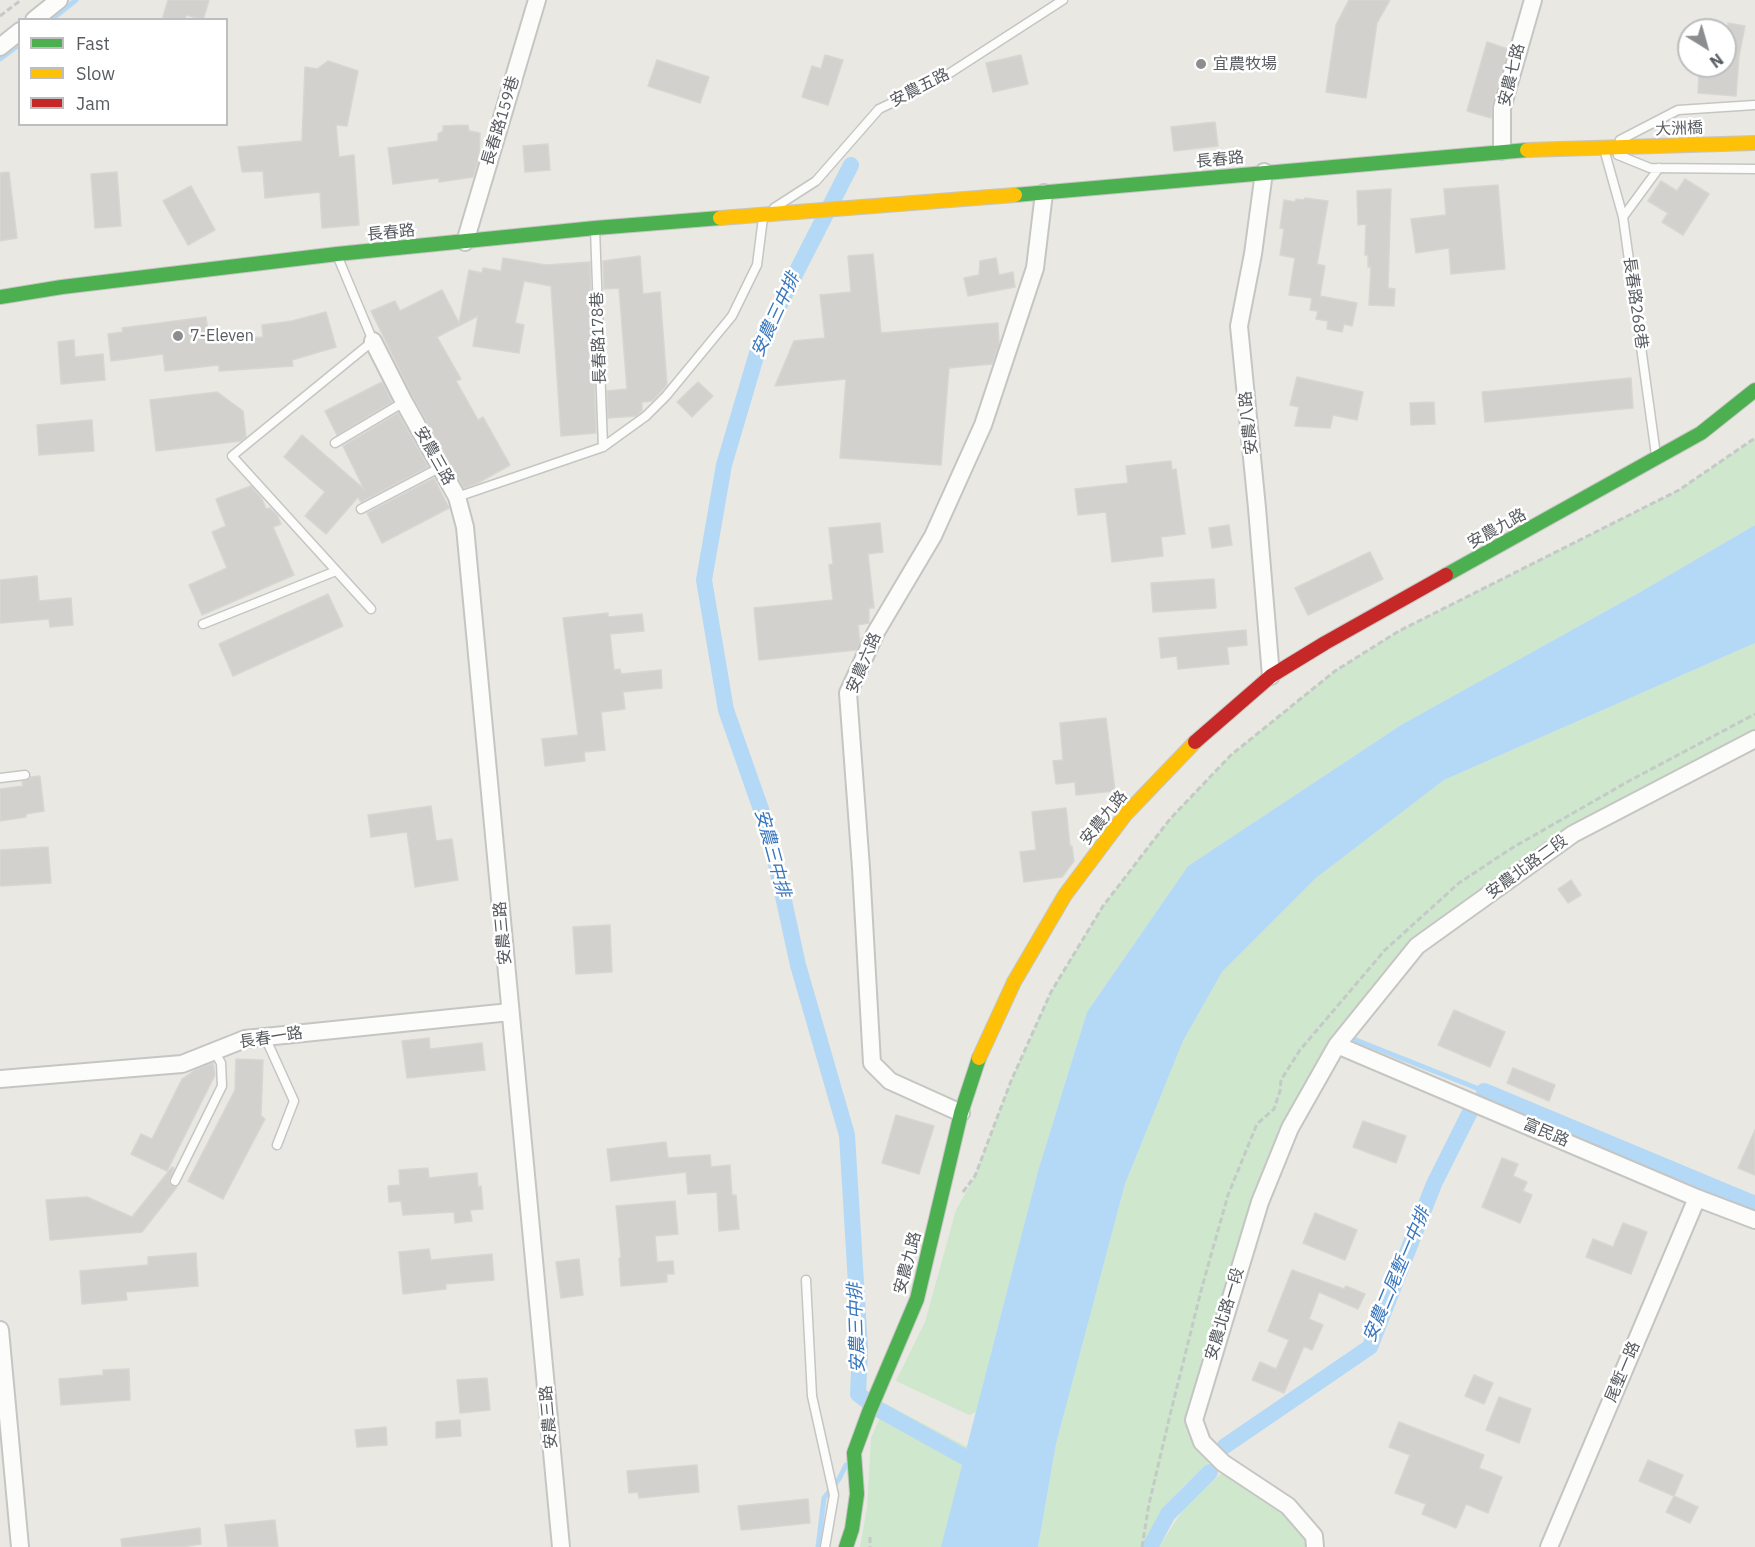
<!DOCTYPE html>
<html>
<head>
<meta charset="utf-8">
<style>
	body { margin:0 }
	#map { position:relative; width:1755px; height:1547px; overflow:hidden; background:#e9e8e2; font-family:"IBM Plex Sans",sans-serif }
	canvas { display:block }
	.legend { position:absolute; left:18px; top:18px; width:210px; height:108px; box-sizing:border-box; background:#fff; border:2px solid #bcbec0; margin:0; padding:8px 10px; list-style:none; font-size:18px; color:#585c61 }
	.legend li { display:flex; align-items:center; gap:12px; height:30px }
	.legend b { width:30px; border:2px solid #bcbec0 }
	.north { position:absolute; left:1677px; top:18px; width:60px; height:60px; box-sizing:border-box; background:#fff; border:2px solid #bcbec0; border-radius:50%; rotate:143deg; font-size:16px; font-weight:700; line-height:24px; text-align:center; color:#585c61 }
	.north::after { content:''; display:block; margin:auto; width:21px; height:27px; background:#8b8d8e; clip-path:polygon(50% 0,100% 100%,50% 72%,0 100%) }
</style>
</head>
<body>
<div id="map">
<canvas width="1755" height="1547"></canvas>
<ul class="legend">
<li><b style="height:8px;background:#4caf50"></b>Fast</li>
<li><b style="height:8px;background:#ffc107"></b>Slow</li>
<li><b style="height:8px;background:#c62828"></b>Jam</li>
</ul>
<div class="north">N</div>
</div>
<script>
const g = document.querySelector('canvas').getContext('2d');
g.lineJoin = 'round';
function paint(path, color) {
  g.fillStyle = color;
  g.fill(path, 'evenodd');
}
function poly(rows) {
  const path = new Path2D();
  for (const r of rows) {
    path.moveTo(r[0], r[1]);
    for (let i = 2; i < r.length; i += 2) path.lineTo(r[i], r[i + 1]);
  }
  return path;
}
function strokePath(path, color, width, dash) {
  g.strokeStyle = color;
  g.lineWidth = width;
  g.lineCap = dash ? 'butt' : 'round';
  g.setLineDash(dash || []);
  g.stroke(path);
}
function label(font, color, halo, rows, align = 'center') {
  g.font = font + ' "IBM Plex Sans","Noto Sans TC",sans-serif';
  g.lineWidth = 5;
  g.setLineDash([]);
  g.textBaseline = 'middle';
  g.strokeStyle = halo;
  g.fillStyle = color;
  for (const [text, x, y, turn = 0] of rows) {
    g.save();
    g.translate(x, y);
    g.rotate((+turn || 0) * Math.PI / 180);
    g.textAlign = isNaN(turn) ? turn : align;
    if (halo) g.strokeText(text, 0, 0);
    g.fillText(text, 0, 0);
    g.restore();
  }
}
paint(poly([
	[1755,438,1755,525,1642,591,1401,725,1188,866,1087,1012,1038,1171,976,1412,969,1415,896,1381,925,1322,956,1210,975,1176,1011,1081,1051,992,1103,906,1170,819,1231,755,1335,671,1399,631,1679,490],
	[1755,643,1755,739,1573,834,1417,946,1337,1045,1290,1128,1194,1420,1216,1456,1180,1490,1151,1529,1143,1547,1038,1547,1056,1444,1125,1184,1183,1041,1222,972,1316,878,1444,780],
	[886,1404,967,1447,942,1547,860,1547,867,1508,871,1438],
	[1229,1467,1288,1506,1315,1547,1159,1547,1188,1502]
]), '#cfe7cc');
paint(poly([
	[1755,525,1755,643,1444,780,1316,878,1222,972,1183,1041,1125,1184,1056,1444,1038,1547,941,1547,1038,1171,1087,1012,1188,866,1401,725,1642,591]
]), '#b3d9f6');
strokePath(poly([
	[51,20,76,0],
	[0,59,20,44],
	[1356,1040,1484,1091],
	[818,1547,824,1498,839,1479,846,1465]
]), '#b3d9f6', 5);
strokePath(poly([
	[851,165,760,343,724,465,704,580,726,710,769,832,798,965,847,1135,860,1349,858,1394,878,1409,984,1468],
	[1484,1091,1755,1204],
	[1225,1446,1370,1347,1434,1184,1470,1112],
	[1150,1547,1168,1514,1210,1472]
]), '#b3d9f6', 16);
const building = poly([
	[168,0,209,0,203,20,186,15,185,20,162,20,168,0],
	[1349,0,1390,0,1377,23,1366,98,1326,92,1336,25,1349,0],
	[1728,23,1745,26,1739,56,1736,96,1698,93,1699,73,1710,74,1710,66,1725,66,1725,46,1728,23],
	[1487,42,1508,49,1492,105,1491,118,1467,111,1487,42],
	[825,55,843,60,828,105,802,97,812,66,821,69,825,55],
	[1021,55,1028,84,993,92,986,63,1021,55],
	[657,60,709,77,700,103,648,86,657,60],
	[328,61,358,71,347,126,336,125,339,157,354,155,359,225,322,228,320,192,265,198,263,171,242,172,238,147,302,141,305,67,317,69,328,61],
	[1215,122,1218,146,1174,151,1171,127,1215,122],
	[468,125,469,131,480,133,479,157,473,177,439,182,439,178,393,184,388,148,438,141,438,134,443,131,443,126,468,125],
	[548,144,550,170,525,172,523,146,548,144],
	[9,172,17,238,0,241,0,173,9,172],
	[117,172,121,226,95,228,91,174,117,172],
	[1685,179,1709,194,1683,235,1662,222,1668,213,1648,201,1661,181,1677,191,1685,179],
	[1498,185,1505,269,1451,274,1449,248,1416,253,1411,219,1446,215,1444,189,1498,185],
	[191,186,215,230,188,245,163,201,191,186],
	[1391,189,1388,288,1395,289,1394,306,1369,305,1371,267,1368,267,1368,255,1365,255,1366,224,1358,225,1357,191,1391,189],
	[1305,198,1328,201,1317,264,1325,266,1320,296,1357,303,1352,326,1344,324,1342,332,1327,329,1328,321,1316,319,1318,311,1310,310,1312,298,1289,295,1295,258,1280,255,1284,229,1280,228,1284,200,1295,202,1296,199,1304,200,1305,198],
	[873,254,881,333,998,323,999,344,992,364,949,368,941,465,840,458,846,379,775,386,794,341,825,338,820,295,851,292,848,256,873,254],
	[640,256,643,294,660,292,667,385,652,401,642,402,642,411,636,416,608,418,607,391,627,389,619,288,604,289,603,261,640,256],
	[503,258,546,265,590,262,596,433,561,436,551,286,524,281,515,323,524,325,519,353,473,346,478,316,437,337,461,379,456,381,478,420,483,417,510,465,478,483,464,488,413,397,371,311,395,301,400,311,442,290,459,323,469,270,482,273,483,268,501,271,503,258],
	[996,258,999,275,1013,272,1015,287,968,296,964,278,979,275,980,261,996,258],
	[326,312,336,347,292,360,293,366,219,371,219,365,165,371,163,354,111,361,108,334,123,332,122,328,206,317,209,340,263,337,262,325,292,321,326,312],
	[74,340,75,357,103,354,105,380,61,384,58,342,74,340],
	[1297,377,1363,392,1357,420,1333,415,1330,428,1295,426,1299,407,1290,405,1297,377],
	[1631,378,1633,408,1485,422,1482,392,1631,378],
	[382,382,392,402,337,435,325,411,382,382],
	[698,382,713,396,692,417,677,402,698,382],
	[217,392,243,411,246,437,241,441,156,451,150,400,217,392],
	[1434,402,1435,424,1411,425,1410,403,1434,402],
	[398,413,428,467,361,502,358,497,326,534,305,516,325,492,284,457,302,435,364,489,343,446,398,413],
	[92,420,94,451,39,455,37,425,92,420],
	[1171,461,1172,470,1176,469,1185,534,1161,537,1163,556,1112,562,1106,512,1078,515,1075,489,1128,483,1126,466,1171,461],
	[434,478,449,508,382,543,367,513,434,478],
	[251,486,262,499,266,509,270,508,277,515,281,524,273,527,294,575,202,615,189,585,227,568,212,532,226,526,216,499,251,486],
	[880,523,883,552,868,554,874,608,869,608,869,623,858,625,860,643,856,650,759,660,754,608,833,600,829,565,833,564,829,528,880,523],
	[1229,525,1232,545,1212,548,1209,528,1229,525],
	[1370,552,1383,579,1308,615,1295,588,1370,552],
	[37,576,39,601,71,598,73,625,50,627,49,619,0,623,0,580,37,576],
	[1214,579,1216,608,1153,612,1151,583,1214,579],
	[328,594,343,626,233,676,219,644,328,594],
	[608,613,608,617,642,614,644,631,610,634,614,670,620,669,621,674,661,670,662,688,623,692,625,709,601,712,605,750,584,752,585,761,545,766,542,739,578,735,563,618,608,613],
	[1246,630,1247,645,1227,647,1229,664,1178,669,1177,656,1161,658,1159,638,1246,630],
	[1106,718,1115,791,1076,795,1075,782,1056,784,1053,761,1063,760,1060,723,1106,718],
	[40,776,44,811,26,814,26,817,0,821,0,789,23,786,22,782,28,780,31,777,40,776],
	[431,806,436,841,452,839,458,880,415,887,407,832,371,837,368,815,431,806],
	[1066,808,1070,846,1072,846,1074,861,1062,877,1024,882,1020,852,1036,850,1032,812,1066,808],
	[48,847,51,883,0,886,0,850,48,847],
	[1571,880,1581,895,1568,903,1558,889,1571,880],
	[610,925,612,972,576,974,573,927,610,925],
	[1454,1010,1505,1032,1490,1067,1438,1045,1454,1010],
	[429,1038,430,1049,482,1043,485,1070,407,1078,402,1041,429,1038],
	[236,1059,263,1060,261,1116,265,1119,223,1199,188,1181,235,1090,236,1059],
	[213,1063,215,1075,167,1171,131,1154,141,1134,152,1139,182,1079,195,1070,213,1063],
	[1513,1068,1555,1085,1549,1101,1507,1083,1513,1068],
	[896,1115,934,1126,919,1174,882,1163,896,1115],
	[1363,1121,1406,1136,1396,1163,1353,1147,1363,1121],
	[1755,1130,1755,1175,1738,1168,1755,1130],
	[666,1142,668,1158,710,1155,711,1167,730,1165,732,1195,736,1195,739,1229,719,1231,717,1192,688,1194,686,1172,611,1181,607,1149,666,1142],
	[1502,1158,1518,1164,1513,1176,1527,1182,1523,1191,1532,1195,1520,1223,1482,1207,1502,1158],
	[172,1167,174,1168,169,1182,172,1186,177,1187,142,1232,50,1240,46,1200,87,1197,132,1217,172,1167],
	[428,1168,429,1178,477,1173,478,1187,481,1186,483,1209,470,1210,472,1221,455,1223,454,1212,403,1215,401,1201,389,1202,388,1186,400,1185,399,1170,428,1168],
	[675,1201,678,1234,655,1236,657,1262,673,1261,674,1274,667,1274,667,1282,621,1286,619,1258,621,1258,616,1206,675,1201],
	[1315,1213,1357,1230,1345,1260,1303,1243,1315,1213],
	[1623,1223,1647,1232,1631,1274,1586,1257,1593,1239,1613,1247,1623,1223],
	[429,1249,431,1260,492,1254,494,1280,446,1284,446,1289,403,1294,399,1252,429,1249],
	[196,1253,198,1286,126,1292,127,1300,82,1304,80,1271,148,1265,148,1257,196,1253],
	[579,1259,583,1295,561,1298,556,1262,579,1259],
	[1292,1270,1344,1289,1346,1286,1365,1294,1358,1309,1319,1292,1309,1319,1323,1325,1312,1350,1304,1346,1284,1393,1252,1380,1260,1362,1276,1369,1289,1340,1268,1331,1292,1270],
	[129,1369,130,1400,61,1405,59,1379,103,1375,103,1370,129,1369],
	[1474,1375,1493,1383,1484,1404,1465,1396,1474,1375],
	[487,1378,490,1410,460,1413,457,1380,487,1378],
	[1499,1397,1531,1409,1519,1443,1486,1430,1499,1397],
	[460,1420,461,1436,436,1438,436,1422,460,1420],
	[1399,1422,1484,1455,1479,1468,1502,1477,1488,1513,1466,1504,1456,1528,1422,1514,1426,1504,1395,1493,1410,1455,1389,1447,1399,1422],
	[386,1427,387,1445,357,1447,355,1430,386,1427],
	[1648,1460,1683,1475,1674,1496,1639,1481,1648,1460],
	[697,1465,699,1492,639,1498,638,1492,629,1493,627,1471,697,1465],
	[1674,1496,1698,1507,1690,1523,1666,1512,1674,1496],
	[808,1499,810,1523,741,1530,738,1506,808,1499],
	[275,1520,278,1547,228,1547,225,1525,275,1520],
	[200,1528,201,1544,182,1547,122,1547,121,1539,200,1528]
]);
paint(building, '#d2d1cd');
strokePath(building, '#d8d6d1', 1.5);
const lane = poly([
	[1620,140,1678,110,1755,105],
	[1604,149,1623,217,1656,455],
	[1618,155,1650,168,1755,169],
	[774,208,816,181,879,109,936,82,1063,0],
	[1623,217,1659,168],
	[595,229,603,447],
	[337,255,373,341,232,456,371,609],
	[335,443,404,402],
	[457,497,603,447,646,416,666,396,732,316,757,265,763,218],
	[361,509,441,467],
	[203,624,336,571],
	[0,778,25,775],
	[265,1037,294,1101,277,1145],
	[175,1181,222,1086,221,1063,214,1051],
	[806,1280,812,1396,834,1495,825,1547]
]);
const street = poly([
	[34,20,59,0],
	[0,47,20,31],
	[1502,151,1502,108,1533,0],
	[1264,172,1253,254,1239,326,1257,508,1271,676],
	[465,242,537,0],
	[373,341,404,402,457,497,465,527,561,1547],
	[1337,1045,1697,1198,1755,1220],
	[0,1079,182,1064,245,1039,510,1012],
	[961,1113,890,1081,872,1063,861,868,848,693,876,632,933,536,983,425,1035,268,1044,193],
	[0,1330,20,1547],
	[1315,1547,1314,1536,1288,1506,1223,1463,1202,1442,1194,1420,1260,1202,1290,1128,1337,1045,1417,946,1573,834,1755,739],
	[1549,1547,1697,1198]
]);
const fast = poly([
	[1015,195,1527,150],
	[0,297,62,287,337,254,595,228,720,218],
	[1446,575,1701,433,1755,390],
	[846,1547,852,1529,857,1494,854,1453,869,1412,917,1299,961,1113,979,1058]
]);
const slow = poly([
	[1527,150,1755,143],
	[720,218,1015,195],
	[979,1058,1014,982,1065,895,1125,815,1195,742]
]);
const jam = poly([
	[1195,742,1271,676,1325,643,1446,575]
]);
strokePath(lane, '#c5c6c4', 11);
strokePath(street, '#c5c6c4', 20);
strokePath(fast, '#c5c6c4', 16);
strokePath(slow, '#c5c6c4', 16);
strokePath(jam, '#c5c6c4', 16);
strokePath(poly([
	[0,16,21,0],
	[963,1192,975,1176,1011,1081,1051,992,1103,906,1170,819,1231,755,1335,671,1399,631,1679,490,1755,438],
	[870,1537,870,1547],
	[1142,1547,1149,1504,1171,1411,1202,1287,1228,1195,1257,1124,1274,1109,1280,1091,1281,1080,1300,1050,1385,950,1459,883,1512,848,1629,781,1755,714]
]), '#c3cac7', 3, [6, 3]);
strokePath(lane, '#fcfcfb', 8);
strokePath(street, '#fcfcfb', 16);
strokePath(fast, '#4caf50', 14);
strokePath(slow, '#ffc107', 14);
strokePath(jam, '#c62828', 14);
for (const [x, y, r, color] of [
	[1201,64,6,"#8b8d8e"],
	[178,336,6,"#8b8d8e"]
]) {
  const dot = new Path2D();
  dot.arc(x, y, r, 0, 2 * Math.PI);
  g.fillStyle = color;
  g.fill(dot);
  strokePath(dot, '#fff', 2);
}
label('16px', '#585c61', '#fff', [
	["宜農牧場",1213,64],
	["7-Eleven",190,336]
], 'left');
label('16px', '#585c61', '#fff', [
	["安農七路",1512,75,-76],
	["安農五路",920,88,-27],
	["長春路159巷",501,121,-73],
	["大洲橋",1679,129,-2],
	["長春路",1220,160,-6],
	["長春路",391,233,-6],
	["長春路268巷",1635,303,82],
	["長春路178巷",599,338,-92],
	["安農八路",1249,423,-96],
	["安農三路",434,456,61],
	["安農九路",1497,529,-29],
	["安農六路",864,663,-67],
	["安農九路",1104,818,-51],
	["安農北路二段",1527,867,-36],
	["安農三路",503,933,-95],
	["長春一路",271,1038,-9],
	["富民路",1546,1133,23],
	["安農九路",908,1263,-75],
	["安農北路一段",1225,1314,-73],
	["尾塹一路",1623,1372,-67],
	["安農三路",549,1417,-95]
]);
label('italic 18px', '#3877bf', '#fff', [
	["安農三中排",776,315,-65],
	["安農三中排",772,853,75],
	["安農二尾塹一中排",1397,1275,-67],
	["安農三中排",857,1328,-92]
]);
</script>
</body>
</html>
